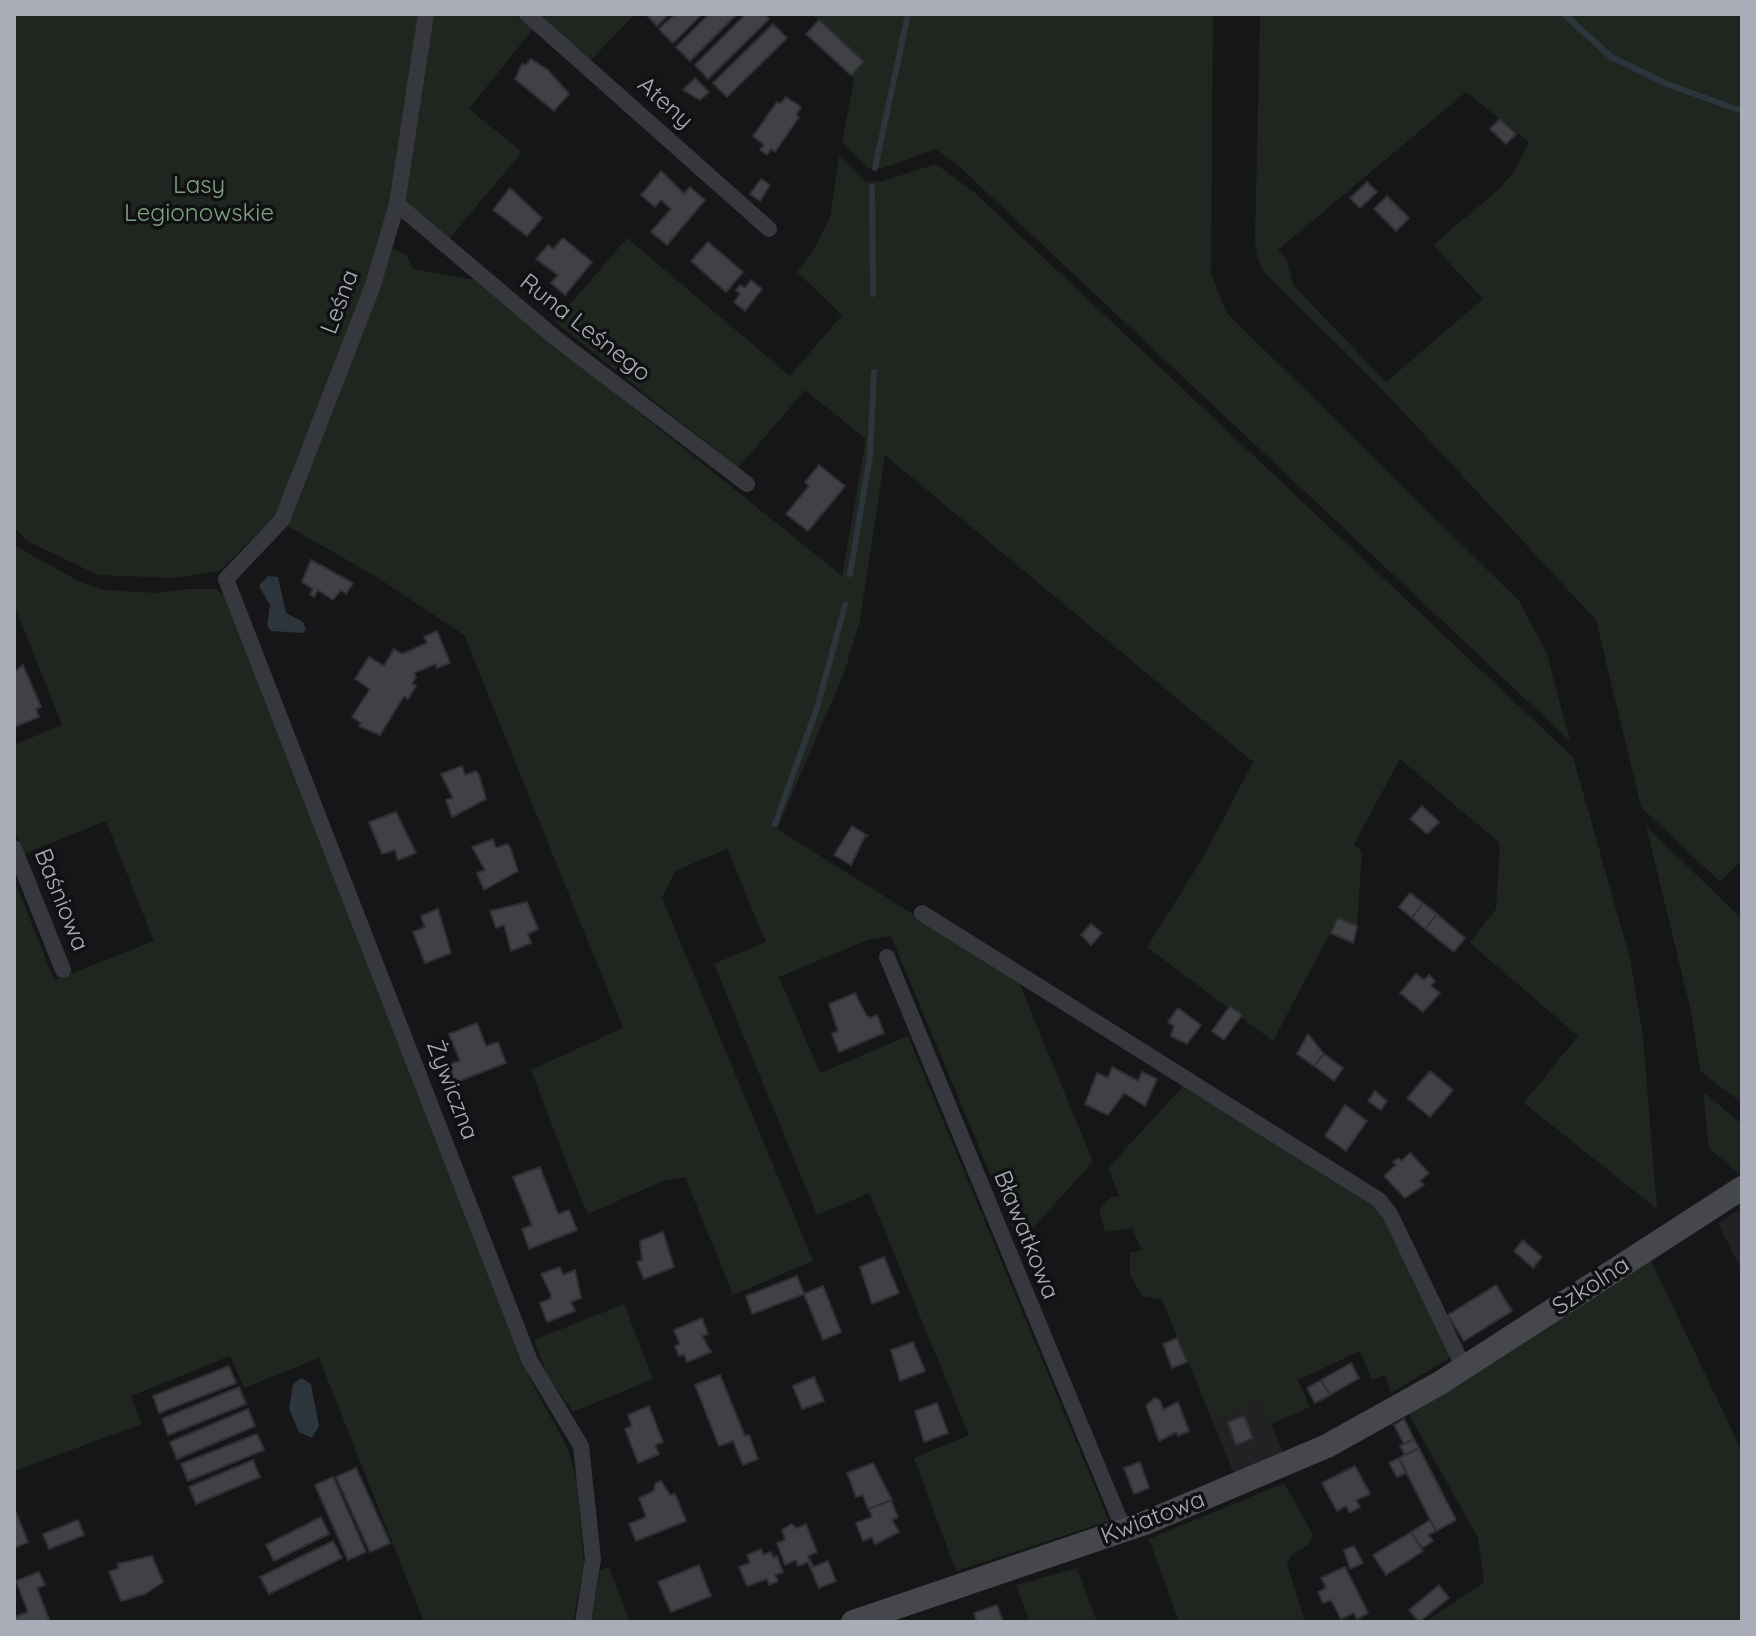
<!DOCTYPE html>
<html>
<head>
<meta charset="utf-8">
<style>
	body { margin:0 }
	#map { position:relative; width:1756px; height:1636px; overflow:hidden; background:#161618; font-family:Quicksand,sans-serif }
	canvas { display:block }
	.frame { position:absolute; inset:0; border:16px solid #a8adb8; pointer-events:none }
</style>
</head>
<body>
<div id="map">
<canvas width="1756" height="1636"></canvas>
<div class="frame"></div>
</div>
<script>
const g = document.querySelector('canvas').getContext('2d');
g.lineJoin = 'round';
function paint(path, color) {
  g.fillStyle = color;
  g.fill(path, 'evenodd');
}
function poly(rows) {
  const path = new Path2D();
  for (const r of rows) {
    path.moveTo(r[0], r[1]);
    for (let i = 2; i < r.length; i += 2) path.lineTo(r[i], r[i + 1]);
  }
  return path;
}
function strokePath(path, color, width, dash) {
  g.strokeStyle = color;
  g.lineWidth = width;
  g.lineCap = dash ? 'butt' : 'round';
  g.setLineDash(dash || []);
  g.stroke(path);
}
function label(font, color, halo, rows, align = 'center') {
  g.font = font + ' Quicksand,sans-serif';
  g.lineWidth = 7;
  g.setLineDash([]);
  g.textBaseline = 'middle';
  g.strokeStyle = halo;
  g.fillStyle = color;
  for (const [text, x, y, turn = 0] of rows) {
    g.save();
    g.translate(x, y);
    g.rotate((+turn || 0) * Math.PI / 180);
    g.textAlign = isNaN(turn) ? turn : align;
    if (halo) g.strokeText(text, 0, 0);
    g.fillText(text, 0, 0);
    g.restore();
  }
}
paint(poly([
	[1742,1208,1742,1272,1718,1223],
	[1260,1399,1285,1456,1235,1476,1213,1422]
]), '#222225');
paint(poly([
	[14,14,422,14,391,218,276,516,219,571,176,578,98,575,27,541,14,527],
	[432,14,514,14,533,29,469,109,522,152,449,239,403,202],
	[537,14,635,14,591,60],
	[812,14,1213,14,1211,273,1226,312,1519,601,1547,654,1570,741,963,170,936,149,883,168,867,168,842,142,854,79,851,75,863,62],
	[1260,14,1742,14,1742,860,1720,882,1641,807,1596,620,1380,387,1264,272,1257,257,1255,240],
	[1466,92,1529,142,1515,170,1499,189,1433,245,1483,299,1386,382,1293,285,1287,260,1278,250],
	[839,156,865,182,883,181,936,164,975,193,1573,757,1630,958,1643,1037,1657,1209,1524,1103,1578,1036,1470,943,1496,909,1500,843,1400,759,1354,844,1362,852,1357,926,1338,918,1273,1041,1147,947,1204,856,1253,762,885,455,860,620,844,673,777,829,1018,980,1093,1162,1019,1243,891,936,868,940,779,977,820,1073,908,1036,1109,1521,956,1571,914,1458,969,1435,869,1193,817,1215,714,964,766,942,727,849,675,871,662,898,813,1261,733,1295,685,1177,663,1181,588,1214,572,1177,531,1070,623,1028,464,635,375,576,286,525,390,248,406,254,413,269,475,280,842,576,866,439,805,390,738,468,555,322,627,238,790,376,842,315,797,272,813,251,830,218],
	[14,545,78,581,104,590,159,593,187,589,216,589,229,600,530,1379,567,1447,577,1481,584,1564,573,1622,424,1622,319,1358,244,1388,230,1356,131,1396,142,1424,14,1471,14,878,54,980,154,941,106,821,24,854,14,828,14,745,62,725,14,604],
	[1646,826,1742,919,1742,1103,1700,1071,1691,1011],
	[1185,1084,1379,1208,1453,1356,1391,1393,1385,1375,1372,1380,1360,1351,1298,1380,1310,1407,1271,1424,1260,1399,1213,1422,1162,1300,1142,1296,1130,1275,1130,1253,1142,1250,1132,1228,1105,1232,1099,1210,1111,1197,1119,1196,1108,1168],
	[1703,1092,1742,1124,1739,1174,1709,1148],
	[1651,1261,1742,1451,1742,1622,1425,1622,1484,1582,1478,1538,1407,1411],
	[624,1304,653,1379,573,1412,547,1375,534,1340],
	[1284,1483,1313,1535,1309,1544,1291,1555,1287,1564,1305,1622,1179,1622,1149,1539],
	[609,1567,630,1622,591,1622,600,1570],
	[1077,1568,1097,1622,1030,1622,1016,1585]
]), '#1e261f');
paint(poly([
	[268,576,278,577,286,613,303,622,306,630,302,633,271,631,267,626,270,605,259,586],
	[301,1378,311,1384,319,1426,312,1438,299,1432,289,1409,293,1384]
]), '#2c353c');
strokePath(poly([
	[1564,14,1611,57,1667,84,1742,111],
	[875,168,908,14],
	[872,187,873,294],
	[850,574,870,456,874,372],
	[775,824,817,708,845,605]
]), '#2c353c', 6);
const building = poly([
	[646,14,669,14,657,26,646,14],
	[675,14,702,14,673,43,659,29,675,14],
	[709,14,737,14,690,61,676,47,709,14],
	[746,14,764,14,769,19,708,79,695,65,746,14],
	[819,20,864,62,851,75,806,34,819,20],
	[773,24,787,38,727,97,713,83,773,24],
	[531,59,548,70,569,94,554,111,515,79,522,64,526,65,531,59],
	[695,78,709,92,700,100,683,90,695,78],
	[786,97,801,107,796,115,799,117,775,152,771,149,767,155,760,150,764,145,753,136,777,102,780,104,786,97],
	[1500,119,1516,134,1506,144,1490,129,1500,119],
	[661,171,684,194,690,187,705,200,667,245,651,232,671,209,661,200,655,207,641,195,661,171],
	[761,179,770,185,760,201,750,194,761,179],
	[1367,182,1377,192,1360,208,1350,198,1367,182],
	[510,188,542,218,527,236,493,210,510,188],
	[1387,196,1409,218,1396,231,1374,209,1387,196],
	[563,238,592,262,565,295,551,283,558,275,536,259,548,245,553,249,563,238],
	[708,242,743,272,726,292,691,261,708,242],
	[751,280,762,289,745,311,734,302,740,294,736,290,740,285,745,288,751,280],
	[819,465,845,486,808,531,786,514,809,486,805,482,819,465],
	[311,560,353,583,346,594,341,590,333,600,318,590,314,597,310,594,313,589,302,582,311,560],
	[437,631,450,663,437,668,436,664,414,673,416,677,412,684,416,686,408,699,404,696,380,735,359,726,361,723,352,717,370,689,355,679,369,657,384,666,394,649,402,654,427,643,424,637,437,631],
	[23,665,41,707,36,709,39,717,14,727,14,672,23,665],
	[462,766,465,775,476,771,479,775,486,799,452,817,446,800,453,798,441,774,462,766],
	[1422,806,1439,822,1427,834,1410,819,1422,806],
	[396,812,416,853,398,860,395,850,382,854,369,822,396,812],
	[852,826,868,836,865,836,851,865,834,855,852,826],
	[493,839,496,848,507,844,510,847,518,871,484,890,477,873,485,870,472,847,493,839],
	[1410,893,1423,903,1412,918,1399,907,1410,893],
	[527,902,538,929,528,934,531,943,511,951,504,925,496,928,490,911,527,902],
	[1423,903,1437,914,1425,929,1412,918,1423,903],
	[438,909,451,953,425,963,413,932,425,927,421,916,438,909],
	[1437,914,1465,938,1454,952,1425,929,1437,914],
	[1338,918,1357,926,1353,943,1331,933,1338,918],
	[1091,924,1102,933,1091,945,1081,935,1091,924],
	[1416,974,1424,980,1429,975,1435,981,1431,986,1440,993,1423,1012,1400,993,1416,974],
	[855,993,866,1015,870,1018,877,1015,884,1033,839,1052,832,1034,838,1031,829,1004,855,993],
	[1230,1006,1242,1015,1224,1040,1212,1031,1230,1006],
	[1178,1008,1201,1025,1187,1044,1171,1036,1174,1026,1168,1022,1178,1008],
	[477,1023,486,1046,498,1042,506,1063,454,1083,447,1065,460,1061,449,1034,477,1023],
	[1308,1034,1324,1054,1314,1066,1297,1054,1308,1034],
	[1324,1054,1343,1068,1334,1081,1314,1066,1324,1054],
	[1112,1067,1138,1081,1142,1072,1157,1079,1145,1106,1124,1093,1108,1115,1085,1104,1097,1073,1108,1078,1112,1067],
	[1430,1071,1453,1090,1430,1117,1407,1098,1430,1071],
	[1375,1091,1387,1101,1381,1110,1368,1101,1375,1091],
	[1345,1105,1367,1121,1346,1151,1325,1136,1345,1105],
	[1410,1153,1429,1173,1420,1181,1424,1185,1405,1198,1384,1176,1396,1165,1393,1162,1398,1158,1401,1161,1410,1153],
	[540,1167,558,1214,569,1210,577,1230,529,1249,522,1229,532,1225,513,1177,540,1167],
	[663,1232,674,1267,644,1279,637,1262,642,1260,640,1241,663,1232],
	[1523,1240,1542,1257,1533,1268,1514,1251,1523,1240],
	[884,1257,899,1293,872,1304,860,1267,884,1257],
	[560,1267,563,1275,575,1270,581,1298,571,1302,575,1311,547,1322,540,1303,550,1299,551,1294,541,1274,560,1267],
	[797,1276,804,1294,752,1314,746,1296,797,1276],
	[1496,1285,1512,1311,1464,1341,1448,1315,1496,1285],
	[823,1286,841,1332,823,1340,804,1294,823,1286],
	[702,1318,708,1334,702,1336,711,1352,687,1362,684,1354,679,1356,675,1346,680,1344,674,1330,702,1318],
	[1177,1338,1187,1362,1172,1368,1163,1344,1177,1338],
	[913,1342,925,1371,900,1381,891,1350,913,1342],
	[1351,1363,1359,1378,1330,1395,1321,1380,1351,1363],
	[229,1366,236,1383,159,1413,153,1396,229,1366],
	[720,1375,745,1436,749,1435,758,1459,743,1465,733,1441,719,1446,695,1385,720,1375],
	[814,1377,824,1401,802,1409,793,1386,814,1377],
	[1321,1380,1330,1395,1315,1403,1307,1388,1321,1380],
	[239,1387,246,1404,168,1435,162,1419,239,1387],
	[1154,1398,1160,1400,1163,1410,1178,1402,1189,1431,1178,1436,1177,1432,1159,1441,1146,1406,1154,1398],
	[937,1403,948,1433,924,1442,915,1411,937,1403],
	[649,1406,663,1442,655,1445,659,1454,638,1463,625,1429,632,1426,628,1415,649,1406],
	[248,1409,255,1426,177,1459,170,1442,248,1409],
	[1244,1416,1253,1438,1236,1445,1228,1422,1244,1416],
	[1404,1419,1414,1439,1404,1444,1394,1425,1404,1419],
	[257,1434,264,1450,188,1481,181,1464,257,1434],
	[1414,1439,1419,1448,1405,1455,1400,1446,1414,1439],
	[1419,1448,1456,1520,1436,1531,1399,1458,1419,1448],
	[1399,1458,1406,1473,1397,1477,1389,1463,1399,1458],
	[253,1460,260,1477,196,1504,189,1487,253,1460],
	[1140,1462,1149,1488,1134,1494,1124,1468,1140,1462],
	[873,1463,892,1500,868,1509,863,1495,856,1497,847,1473,873,1463],
	[1355,1466,1370,1494,1356,1500,1360,1507,1350,1513,1346,1506,1337,1511,1322,1483,1355,1466],
	[356,1468,390,1543,370,1552,336,1477,356,1468],
	[333,1477,366,1552,348,1560,315,1485,333,1477],
	[661,1481,670,1495,675,1494,686,1521,636,1541,629,1524,646,1517,639,1498,654,1491,655,1484,661,1481],
	[891,1500,898,1517,892,1520,899,1532,875,1544,872,1537,863,1541,856,1523,872,1517,869,1509,891,1500],
	[14,1507,28,1542,14,1548,14,1507],
	[321,1517,329,1534,274,1561,266,1545,321,1517],
	[78,1520,84,1535,49,1549,43,1534,78,1520],
	[1430,1520,1436,1531,1428,1535,1433,1541,1422,1548,1411,1532,1430,1520],
	[791,1524,797,1528,806,1524,817,1552,808,1556,813,1567,828,1561,836,1581,819,1588,808,1562,798,1566,796,1560,785,1565,777,1543,785,1540,782,1530,791,1524],
	[1411,1532,1423,1551,1386,1575,1373,1555,1411,1532],
	[333,1541,342,1558,269,1594,260,1577,333,1541],
	[1354,1546,1363,1563,1350,1569,1344,1550,1354,1546],
	[761,1549,763,1555,771,1552,773,1558,777,1556,783,1572,775,1575,778,1581,769,1585,767,1579,747,1586,739,1567,750,1563,747,1555,761,1549],
	[152,1556,163,1582,145,1594,121,1601,109,1572,119,1568,117,1564,152,1556],
	[699,1565,711,1596,671,1612,658,1582,699,1565],
	[1345,1567,1368,1613,1357,1619,1354,1613,1341,1619,1331,1600,1323,1603,1318,1592,1326,1588,1321,1578,1345,1567],
	[39,1572,45,1585,37,1588,50,1622,14,1622,14,1617,28,1612,16,1581,39,1572],
	[1439,1585,1449,1598,1419,1622,1409,1610,1439,1585],
	[997,1605,1003,1622,977,1622,974,1613,997,1605]
]);
paint(building, '#404145');
strokePath(building, '#303034', 2);
strokePath(poly([
	[426,14,397,204,373,285,282,520,226,579,530,1361,581,1446,593,1559,583,1622],
	[527,14,769,229],
	[397,204,558,340,747,484],
	[14,848,63,970],
	[922,913,1379,1200,1390,1214,1464,1368],
	[887,957,1124,1530]
]), '#37383d', 16);
strokePath(poly([
	[853,1622,1145,1523,1327,1446,1440,1383,1742,1188]
]), '#45474d', 24);
label('24px', '#a8adb8', '#111113', [
	["Ateny",665,103,42],
	["Leśna",340,302,-69],
	["Runa Leśnego",585,328,38],
	["Baśniowa",61,900,68],
	["Żywiczna",452,1090,69],
	["Bławatkowa",1026,1235,68],
	["Szkolna",1591,1286,-33],
	["Kwiatowa",1153,1518,-21]
]);
label('24px', '#7fa381', '#111113', [
	["Lasy",199,186],
	["Legionowskie",199,214]
]);
</script>
</body>
</html>
